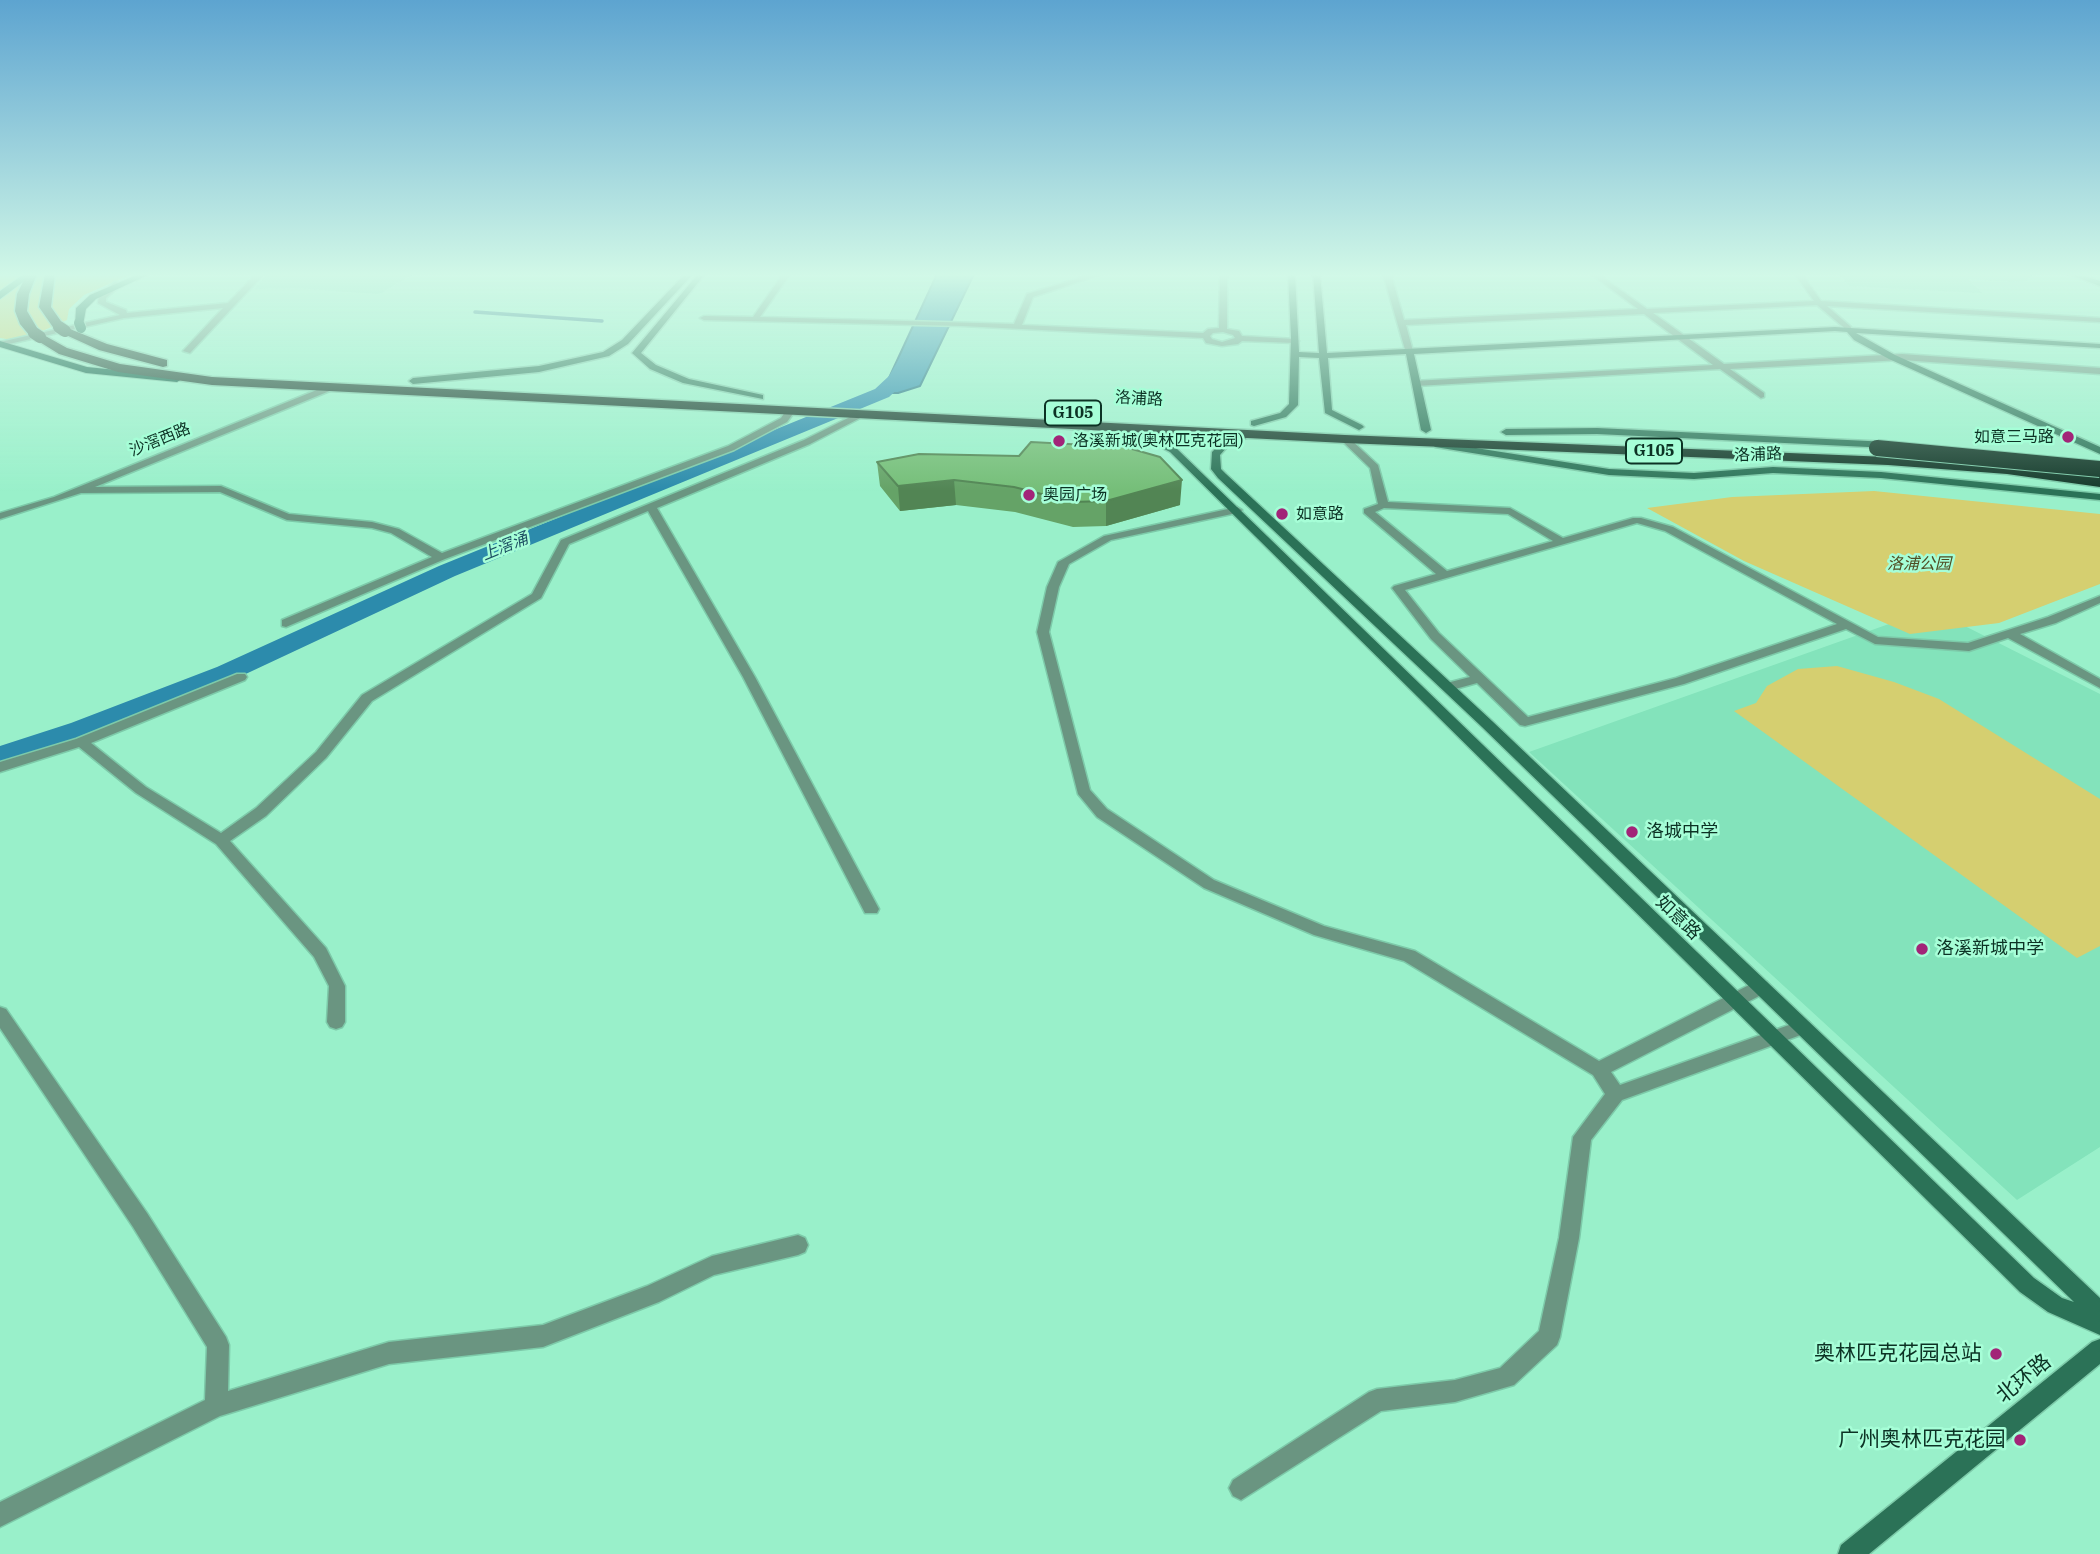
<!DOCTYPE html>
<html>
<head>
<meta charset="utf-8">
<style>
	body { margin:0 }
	canvas { display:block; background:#99f0ca }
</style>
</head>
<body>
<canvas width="2100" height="1554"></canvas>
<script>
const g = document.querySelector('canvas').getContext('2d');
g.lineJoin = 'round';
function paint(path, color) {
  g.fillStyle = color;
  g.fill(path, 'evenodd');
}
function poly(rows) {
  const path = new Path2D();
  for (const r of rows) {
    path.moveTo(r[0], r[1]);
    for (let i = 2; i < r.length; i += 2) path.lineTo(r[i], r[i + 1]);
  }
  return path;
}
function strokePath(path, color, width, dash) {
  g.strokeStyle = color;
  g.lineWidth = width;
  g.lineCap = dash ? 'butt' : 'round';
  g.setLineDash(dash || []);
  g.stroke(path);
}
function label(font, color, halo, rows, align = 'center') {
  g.font = font + ' "IBM Plex Serif","Noto Sans SC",serif';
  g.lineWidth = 5;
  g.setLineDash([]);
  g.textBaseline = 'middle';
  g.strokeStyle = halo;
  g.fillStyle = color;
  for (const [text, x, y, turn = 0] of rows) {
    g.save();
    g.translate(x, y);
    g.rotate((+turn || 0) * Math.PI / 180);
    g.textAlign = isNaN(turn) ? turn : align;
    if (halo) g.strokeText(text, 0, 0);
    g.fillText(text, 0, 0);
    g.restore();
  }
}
paint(poly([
	[268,274,414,274,379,294,294,288,254,289],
	[1838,274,2028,274,2032,276,2026,281,2019,282,1968,279,1982,293,1849,286],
	[1931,609,2100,694,2100,1147,2017,1200,1529,752]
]), '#83e3bb');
paint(poly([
	[0,274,132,274,84,295,69,309,67,320,20,341,0,338],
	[1874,491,2100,514,2100,584,1999,623,1910,634,1744,561,1647,508,1732,497],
	[1837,666,1894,682,1939,699,2100,799,2100,946,2077,958,1734,711,1756,703,1767,686,1798,669]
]), '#d5cf70');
const water = poly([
	[937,274,974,274,920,386,898,393,882,393,937,274]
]);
paint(water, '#2c8bac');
strokePath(water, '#227083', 2);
strokePath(poly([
	[475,312,602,321]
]), '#227083', 3.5);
paint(poly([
	[905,358,914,363,904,383,889,397,455,576,235,679,91,735,0,766,0,746,71,723,217,667,439,566,875,389,889,376,899,359,905,358]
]), '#2c8bac');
const street = poly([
	[256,274,264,274,190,353,183,351,223,308,124,318,0,346,0,342,120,315,98,303,99,295,115,282,122,284,106,298,106,302,126,310,127,313,228,303,256,274],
	[783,274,790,274,760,317,1014,324,1027,294,1093,274,1102,274,1033,297,1022,325,1203,333,1208,329,1219,328,1220,274,1227,274,1227,329,1239,331,1242,336,1295,339,1299,341,1295,343,1242,341,1238,344,1222,346,1206,343,1203,338,962,326,704,320,700,318,704,316,753,317,783,274],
	[1223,332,1233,335,1235,338,1222,342,1212,339,1210,336,1213,333,1223,332],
	[1383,274,1391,274,1404,320,1638,309,1591,274,1598,274,1647,309,1814,301,1795,274,1802,274,1821,301,2100,318,2100,322,1827,306,1851,327,1851,331,1848,331,1817,305,1653,313,1724,364,1902,354,2100,368,2100,374,1902,360,1730,369,1764,393,1764,397,1761,398,1720,369,1416,386,1413,385,1413,381,1713,365,1644,314,1406,325,1413,351,1406,353,1383,274],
	[329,385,332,386,332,390,95,487,221,486,289,514,372,522,399,529,442,553,728,446,781,418,787,409,795,411,787,422,734,450,445,559,286,627,282,626,282,620,432,557,391,533,372,528,287,520,220,492,81,493,0,519,0,513,54,497,329,385],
	[860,412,868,414,810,444,657,508,755,677,879,909,877,913,865,913,743,677,648,511,569,544,541,598,372,701,326,758,266,816,230,841,326,948,345,986,345,1022,342,1027,336,1029,330,1027,327,1022,329,986,314,957,216,844,136,793,79,747,0,772,0,762,76,739,237,674,245,674,247,677,245,680,91,743,146,787,221,833,256,808,316,752,362,695,532,594,561,540,804,440,860,412],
	[1342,437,1348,437,1378,465,1388,502,1510,508,1563,538,1633,518,1641,518,1673,527,1878,637,1968,643,2048,617,2100,596,2100,603,2056,623,2020,634,2100,679,2100,688,2008,638,1969,651,1875,644,1846,629,1684,684,1525,726,1520,725,1477,683,1448,691,1442,687,1443,684,1470,677,1431,639,1392,588,1394,586,1436,574,1364,513,1364,509,1378,504,1370,468,1342,441,1342,437],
	[1384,508,1508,514,1553,541,1447,571,1375,512,1384,508],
	[1637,523,1665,531,1837,624,1676,678,1528,717,1439,633,1405,590,1637,523],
	[1237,507,1242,510,1241,512,1111,540,1069,564,1059,587,1049,632,1090,790,1107,809,1214,880,1324,926,1415,951,1599,1061,1755,982,1761,980,1767,982,1769,987,1767,992,1611,1072,1620,1085,1803,1020,1809,1022,1812,1027,1809,1032,1622,1100,1591,1140,1579,1238,1560,1337,1557,1345,1514,1385,1455,1402,1381,1411,1241,1500,1233,1496,1229,1488,1233,1480,1369,1392,1377,1389,1455,1380,1500,1368,1539,1331,1559,1238,1573,1137,1605,1094,1593,1075,1404,961,1314,935,1204,888,1097,817,1078,794,1037,632,1047,587,1058,562,1104,536,1237,507],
	[0,1007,6,1009,147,1213,226,1337,229,1345,228,1391,389,1342,543,1325,647,1286,712,1256,798,1235,805,1238,808,1245,805,1252,798,1255,714,1275,659,1302,543,1347,389,1364,220,1416,0,1527,0,1502,205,1400,207,1347,133,1227,0,1028,0,1007]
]);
const secondary = poly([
	[685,274,693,274,628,344,609,356,539,372,413,384,409,381,413,378,539,366,603,352,622,340,685,274],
	[698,274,705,274,641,353,656,365,689,379,763,395,763,399,683,383,650,369,632,353,698,274],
	[1288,274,1295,274,1299,352,1319,353,1313,274,1320,274,1327,353,1835,327,2100,344,2100,348,1856,333,1895,355,2100,447,2100,454,1889,359,1854,340,1847,332,1835,331,1414,354,1431,430,1426,433,1421,430,1406,354,1328,358,1332,410,1362,425,1364,427,1359,430,1325,413,1319,358,1299,357,1298,405,1286,417,1254,426,1251,425,1251,421,1280,413,1289,404,1291,337,1288,274],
	[2068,274,2078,274,2100,281,2100,286,2068,274],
	[1114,425,1149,434,1176,448,2034,1278,2062,1298,2074,1302,1482,727,1218,478,1211,469,1212,452,1222,442,1245,432,1251,432,1251,436,1228,446,1220,455,1221,469,1226,474,1492,721,2100,1298,2100,1335,2048,1312,2020,1292,1170,452,1143,438,1111,430,1109,428,1114,425],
	[1597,428,1889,442,1894,445,1889,448,1597,434,1506,435,1501,432,1506,429,1597,428],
	[1438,442,1609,469,1694,473,1773,467,1881,472,2100,494,2100,500,1881,478,1773,473,1694,479,1609,475,1435,447,1433,445,1438,442],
	[2100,1339,2100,1364,1869,1554,1838,1554,1841,1545,2092,1342,2100,1339]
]);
const primary = poly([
	[24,274,34,274,0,299,0,291,24,274],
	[139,274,150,274,96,299,86,309,83,325,75,325,76,308,90,295,139,274],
	[0,341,87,367,177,376,182,379,177,382,86,373,0,347,0,341]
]);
const highway = poly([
	[27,274,37,274,29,294,27,311,40,333,67,348,120,364,212,377,1345,435,1888,457,2007,466,2100,477,2100,487,2007,474,1888,465,1345,443,212,385,118,372,59,354,30,336,20,324,15,311,17,294,27,274],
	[45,274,55,274,51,307,65,327,107,344,167,360,167,366,163,367,99,350,55,330,39,307,45,274]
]);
strokePath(street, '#7dcaa9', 3);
strokePath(secondary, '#7dcaa9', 3);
strokePath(primary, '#7dcaa9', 2);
strokePath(highway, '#7dcaa9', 3);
paint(street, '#6a9581');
paint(secondary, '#2b7257');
paint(primary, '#01563d');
paint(highway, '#153a2b');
const primaryBridge = poly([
	[79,323,81,328]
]);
const highwayBridgeFar1 = poly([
	[59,327,65,331],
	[34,333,40,337]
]);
const highwayBridge = poly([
	[1877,448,2100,469]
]);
strokePath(primaryBridge, '#7dcaa9', 12, []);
strokePath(highwayBridgeFar1, '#7dcaa9', 14, []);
strokePath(highwayBridge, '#7dcaa9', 18, []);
strokePath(primaryBridge, '#01563d', 10);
strokePath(highwayBridgeFar1, '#153a2b', 12);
strokePath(highwayBridge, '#153a2b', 16);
paint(poly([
	[877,462,1180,505,1106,526,1073,527,1015,512,956,505,900,511,880,486]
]), '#65a367');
paint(poly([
	[954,480,956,505,900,511,898,486],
	[1182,480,1180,505,1106,526,1106,501]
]), '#528554');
const building = poly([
	[1031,442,1125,447,1160,457,1182,480,1106,501,1073,502,1014,487,954,480,898,486,877,462,919,454,1019,456,1031,442]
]);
paint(building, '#75be78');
strokePath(building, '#528554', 2);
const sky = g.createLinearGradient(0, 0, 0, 491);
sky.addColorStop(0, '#5da4d0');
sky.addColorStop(0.56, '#d1f8e7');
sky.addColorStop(1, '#d1f8e700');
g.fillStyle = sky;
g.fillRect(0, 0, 2100, 491);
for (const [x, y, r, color] of [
	[2068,437,7,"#a22478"],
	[1059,441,7,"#a22478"],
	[1029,495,7,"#a22478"],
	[1282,514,7,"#a22478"],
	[1632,832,7,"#a22478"],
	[1922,949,7,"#a22478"],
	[1996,1354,7,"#a22478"],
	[2020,1440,7,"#a22478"]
]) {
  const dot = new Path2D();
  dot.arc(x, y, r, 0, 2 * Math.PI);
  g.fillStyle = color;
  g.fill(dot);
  strokePath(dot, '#a6fed7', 2.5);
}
label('16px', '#0c3224', '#a6fed7', [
	["洛浦路",1139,399,3],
	["沙滘西路",160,440,-22],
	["洛浦路",1758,455,-2]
]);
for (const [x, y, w] of [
	[1073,413,56],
	[1654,451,56]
]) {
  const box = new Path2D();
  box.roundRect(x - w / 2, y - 12.5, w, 25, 5);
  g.fillStyle = '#a6fed7';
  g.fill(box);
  strokePath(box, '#0c3224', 2);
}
label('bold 16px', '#0c3224', null, [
	["G105",1073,413],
	["G105",1654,451]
]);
label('16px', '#0c3224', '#a6fed7', [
	["如意三马路",2054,437,"right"],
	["洛溪新城(奥林匹克花园)",1073,441],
	["奥园广场",1043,495],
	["如意路",1296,514]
], 'left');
label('italic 16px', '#1d4f62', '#a6fed7', [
	["上滘涌",505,547,-22]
]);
label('italic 16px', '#504d23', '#a6fed7', [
	["洛浦公园",1919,564]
]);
label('18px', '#0c3224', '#a6fed7', [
	["洛城中学",1646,832],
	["洛溪新城中学",1936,949]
], 'left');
label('18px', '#0c3224', '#a6fed7', [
	["如意路",1678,918,44]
]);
label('21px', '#0c3224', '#a6fed7', [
	["奥林匹克花园总站",1982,1354],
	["广州奥林匹克花园",2006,1440]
], 'right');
label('21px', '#0c3224', '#a6fed7', [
	["北环路",2024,1379,-39]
]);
</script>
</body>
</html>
